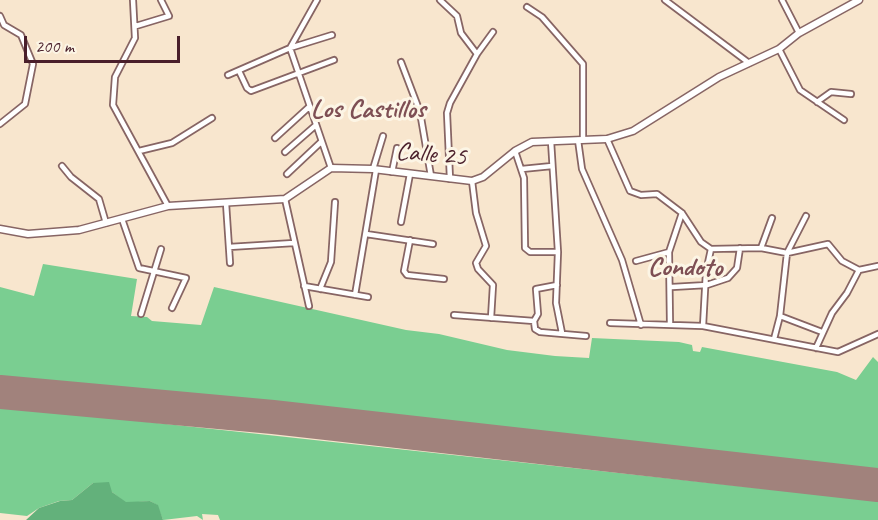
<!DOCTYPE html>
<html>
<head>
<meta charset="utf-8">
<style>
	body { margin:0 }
	#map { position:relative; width:878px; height:520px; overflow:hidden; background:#f8e6ce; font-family:Caveat,sans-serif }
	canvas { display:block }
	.scale { position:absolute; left:24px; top:36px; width:156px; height:27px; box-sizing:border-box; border:3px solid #4a1f2b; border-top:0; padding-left:8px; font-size:18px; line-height:21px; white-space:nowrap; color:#4a1f2b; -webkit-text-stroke:4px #fcf5e5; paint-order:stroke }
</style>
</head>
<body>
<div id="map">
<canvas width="878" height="520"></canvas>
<div class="scale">200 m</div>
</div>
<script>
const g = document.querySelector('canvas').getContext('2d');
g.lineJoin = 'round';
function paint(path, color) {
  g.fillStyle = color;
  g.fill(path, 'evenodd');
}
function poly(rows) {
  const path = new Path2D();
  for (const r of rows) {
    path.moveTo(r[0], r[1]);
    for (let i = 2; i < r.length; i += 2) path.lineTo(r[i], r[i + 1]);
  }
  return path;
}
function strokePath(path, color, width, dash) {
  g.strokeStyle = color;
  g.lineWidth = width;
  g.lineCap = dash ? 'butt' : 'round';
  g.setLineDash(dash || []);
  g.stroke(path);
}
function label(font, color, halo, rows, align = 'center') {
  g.font = font + ' Caveat,sans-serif';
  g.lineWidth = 6;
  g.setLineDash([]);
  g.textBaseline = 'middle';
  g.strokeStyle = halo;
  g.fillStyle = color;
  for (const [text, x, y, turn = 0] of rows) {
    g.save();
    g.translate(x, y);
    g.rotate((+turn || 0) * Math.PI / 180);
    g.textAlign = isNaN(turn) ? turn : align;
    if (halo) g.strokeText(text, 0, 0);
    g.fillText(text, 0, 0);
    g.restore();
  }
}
paint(poly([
	[43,264,137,279,131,316,147,317,152,321,201,325,214,287,406,330,439,334,507,350,555,356,589,358,592,338,679,342,692,345,693,351,700,352,702,347,837,372,856,380,873,357,878,362,878,472,0,380,0,287,34,296],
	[0,406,878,501,878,520,220,520,218,515,202,514,203,520,197,516,163,520,157,505,150,501,126,503,112,492,93,483,72,500,59,501,39,508,27,516,0,513]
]), '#7ace91');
paint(poly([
	[109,482,112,492,126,502,150,501,158,505,163,520,26,520,39,508,60,501,72,500,93,483]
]), '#63b17b');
strokePath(poly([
	[0,392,273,417,878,485]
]), '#a1827c', 34);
const minor = poly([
	[133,0,135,38,115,77,113,105,168,206],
	[317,0,290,48,331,168],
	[440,0,457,16,461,33,477,54],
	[665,0,749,63],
	[782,0,799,33],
	[527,7,542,17,583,64,583,140],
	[0,16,4,25,21,35,33,64,25,104,0,124],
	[136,26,169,16,161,0],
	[779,49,800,90,844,120],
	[401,62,420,112,431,176],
	[239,71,247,88,251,91,334,60],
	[228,75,290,48,332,35],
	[817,102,831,92,851,94],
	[275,138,309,107],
	[607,139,630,191,641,195,657,194,682,213,701,242,711,249,761,248,787,253,828,244,842,261,859,270],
	[578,140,582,169,622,260,641,325],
	[551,141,558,252,556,303,562,333],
	[139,151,172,143,212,118],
	[515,151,524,178,525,248,530,252,558,252],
	[285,152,316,125],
	[62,166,71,177,99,199,106,223],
	[373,169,383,136],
	[522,169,552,166],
	[392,172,397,148],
	[287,174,321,142],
	[450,179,447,113,450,103,477,54,493,32],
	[472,181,476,213,486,246,476,263,478,269,493,285,491,318],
	[285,199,309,306],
	[226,203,230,263],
	[122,219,139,268,186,278,172,308],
	[401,222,410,174],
	[366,234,433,244],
	[410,240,404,271,407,275,444,279],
	[229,247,294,243],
	[761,248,772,218],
	[636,261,669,252],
	[859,270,878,266],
	[557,285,536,289,538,314,534,321,535,329,540,332,586,336],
	[304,286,368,297],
	[672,287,707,285,728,278,737,268,740,248],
	[320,289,331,262,335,202],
	[355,295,376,170],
	[141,314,161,249],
	[454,315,534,321],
	[780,316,822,332],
	[610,323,703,326,838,352,878,334],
	[670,324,669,252,682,213],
	[703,326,706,272,711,249],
	[774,339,780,316,787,253,806,216],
	[816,348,832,313,847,293,859,270]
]);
const tertiary = poly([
	[0,229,28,234,79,230,168,206,285,199,331,168,373,169,472,181,483,177,515,151,532,142,607,139,633,131,719,77,779,49,799,33,859,0]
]);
strokePath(minor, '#876564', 8);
strokePath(tertiary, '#876564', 9);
strokePath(minor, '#fff', 4.5);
strokePath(tertiary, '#fff', 6);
label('26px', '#4a1f2b', '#fcf5e5', [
	["Calle 25",431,155,5]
]);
label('bold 27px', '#7e4f54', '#fcf5e5', [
	["Los Castillos",368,110],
	["Condoto",685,268]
]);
</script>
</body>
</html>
